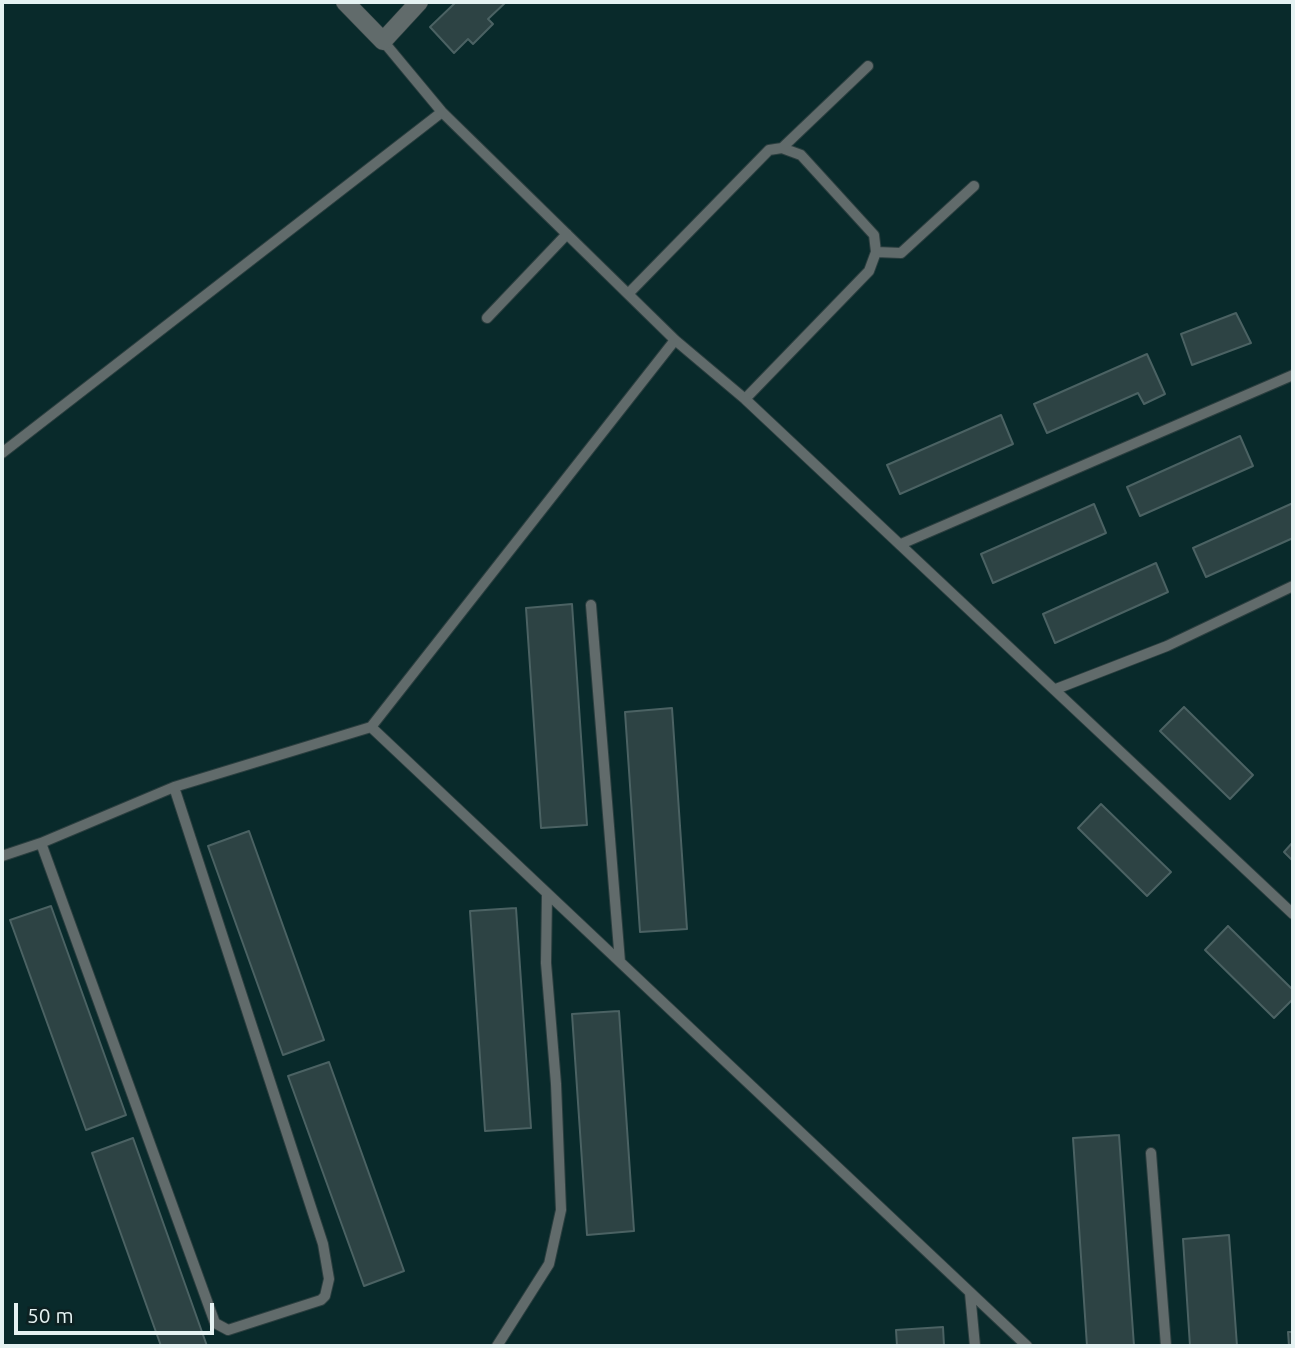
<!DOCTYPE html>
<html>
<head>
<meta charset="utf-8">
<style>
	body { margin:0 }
	#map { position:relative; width:1295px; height:1348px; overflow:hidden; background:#0d2122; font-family:Ubuntu,sans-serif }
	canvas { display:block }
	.frame { position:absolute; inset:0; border:4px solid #e5f2f2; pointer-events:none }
	.scale { position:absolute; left:14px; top:1303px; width:200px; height:32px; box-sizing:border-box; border:4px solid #e5f2f2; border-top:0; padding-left:9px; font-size:21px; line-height:24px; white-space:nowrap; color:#e5f2f2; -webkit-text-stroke:5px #0d2122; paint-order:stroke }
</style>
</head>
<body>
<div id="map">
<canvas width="1295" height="1348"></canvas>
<div class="frame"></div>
<div class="scale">50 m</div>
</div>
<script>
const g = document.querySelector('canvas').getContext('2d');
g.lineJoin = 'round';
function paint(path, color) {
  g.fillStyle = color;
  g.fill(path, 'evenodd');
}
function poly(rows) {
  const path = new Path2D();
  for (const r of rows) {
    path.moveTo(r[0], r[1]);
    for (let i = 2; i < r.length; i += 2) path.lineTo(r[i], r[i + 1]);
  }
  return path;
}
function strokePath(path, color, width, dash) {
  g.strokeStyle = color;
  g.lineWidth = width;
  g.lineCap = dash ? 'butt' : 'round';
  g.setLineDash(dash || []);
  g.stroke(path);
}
paint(poly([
	[2,2,1293,2,1293,1346,2,1346]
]), '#092a2b');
const building = poly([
	[456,2,506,2,488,19,493,24,473,44,468,39,454,53,430,27,456,2],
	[1236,313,1251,343,1192,365,1181,334,1236,313],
	[1147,354,1165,394,1144,404,1138,393,1047,433,1034,404,1147,354],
	[1001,415,1013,444,900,494,887,465,1001,415],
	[1240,436,1253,466,1140,516,1127,487,1240,436],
	[1293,503,1293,538,1206,577,1193,548,1293,503],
	[1094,504,1106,533,993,583,981,554,1094,504],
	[1156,563,1168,592,1055,643,1043,614,1156,563],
	[572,604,587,825,541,828,526,608,572,604],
	[1184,707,1253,775,1230,799,1160,731,1184,707],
	[672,708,687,929,640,932,625,712,672,708],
	[1101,804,1171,872,1147,896,1078,828,1101,804],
	[249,831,324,1040,283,1055,208,846,249,831],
	[1293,842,1293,861,1284,852,1293,842],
	[51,906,126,1115,86,1130,10,920,51,906],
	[516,908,531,1128,485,1131,470,911,516,908],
	[1228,926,1293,990,1293,999,1274,1018,1205,950,1228,926],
	[619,1011,634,1231,587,1235,572,1014,619,1011],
	[329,1062,404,1271,364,1286,288,1076,329,1062],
	[1119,1135,1134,1346,1087,1346,1073,1138,1119,1135],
	[133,1138,207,1346,161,1346,92,1153,133,1138],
	[1229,1235,1237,1346,1190,1346,1183,1239,1229,1235],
	[943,1327,944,1346,897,1346,896,1330,943,1327],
	[1288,1332,1293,1332,1293,1346,1289,1346,1288,1332]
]);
paint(building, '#2d4344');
strokePath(building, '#4b6263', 2);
const service = poly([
	[383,41,442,112,675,340,745,399,1293,914],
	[782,148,868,66],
	[876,252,901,253,974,186],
	[628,294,769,150,782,148,801,155,874,235,876,252,869,271,745,399],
	[487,318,567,234],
	[2,453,442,112],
	[901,544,1293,375],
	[591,605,620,962],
	[1056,689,1167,646,1293,586],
	[371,727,1027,1346],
	[41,843,215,1323,228,1330,321,1300,325,1296,329,1279,323,1244,174,787],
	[2,856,41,843,174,787,371,727,675,340],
	[1151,1153,1166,1346],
	[970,1293,975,1346],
	[497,1346,549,1264,561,1210,556,1084,546,963,547,893]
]);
const minor = poly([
	[345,2,383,41,419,2]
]);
strokePath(service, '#2b3e3f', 12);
strokePath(minor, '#2b3e3f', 19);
strokePath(service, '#616b6b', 10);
strokePath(minor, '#616b6b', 18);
</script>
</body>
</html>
